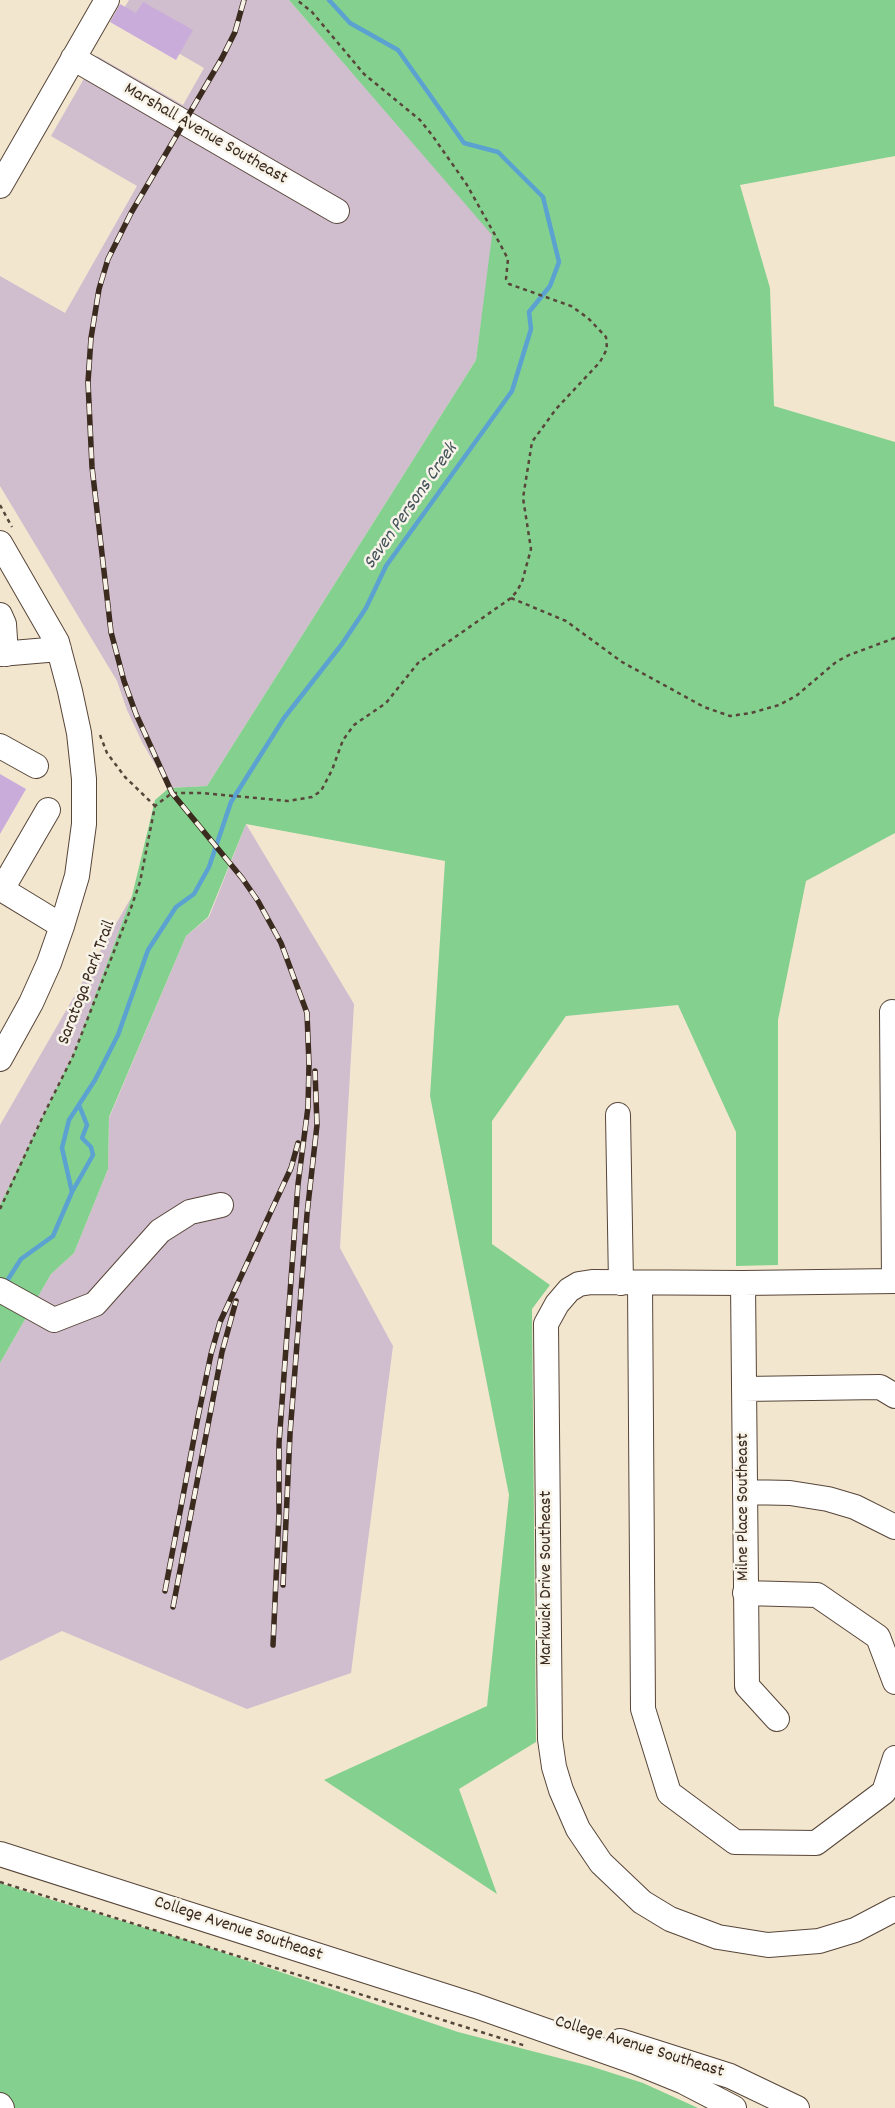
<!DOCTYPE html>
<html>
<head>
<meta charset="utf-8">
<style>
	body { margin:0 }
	canvas { display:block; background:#f3e6cf }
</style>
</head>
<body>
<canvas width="895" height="2108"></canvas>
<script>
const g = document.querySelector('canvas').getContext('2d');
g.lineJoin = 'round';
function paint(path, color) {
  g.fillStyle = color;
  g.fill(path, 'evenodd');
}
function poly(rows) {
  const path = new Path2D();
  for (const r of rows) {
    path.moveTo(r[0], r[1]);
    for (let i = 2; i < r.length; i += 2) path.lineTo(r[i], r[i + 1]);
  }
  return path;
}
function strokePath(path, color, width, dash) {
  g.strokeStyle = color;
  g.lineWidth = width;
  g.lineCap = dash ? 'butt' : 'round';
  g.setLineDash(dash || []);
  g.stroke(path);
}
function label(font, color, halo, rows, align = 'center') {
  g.font = font + ' Dekko,sans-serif';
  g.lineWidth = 5;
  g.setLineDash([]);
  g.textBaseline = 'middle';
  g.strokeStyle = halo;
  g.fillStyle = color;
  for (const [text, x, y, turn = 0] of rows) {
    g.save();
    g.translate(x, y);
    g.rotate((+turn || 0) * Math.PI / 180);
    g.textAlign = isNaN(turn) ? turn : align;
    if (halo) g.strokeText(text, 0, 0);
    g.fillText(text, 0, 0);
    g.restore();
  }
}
paint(poly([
	[129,0,289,0,493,235,476,360,207,786,169,788,143,744,127,710,117,681,0,486,0,276,65,313,137,186,51,136,97,56,183,105,204,68,118,18],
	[246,824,354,1004,340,1248,393,1346,351,1673,247,1709,62,1631,0,1661,0,1363,51,1274,74,1253,108,1169,109,1118,186,936,209,917],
	[132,896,75,1050,0,1205,0,1125]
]), '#d0bdce');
paint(poly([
	[289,0,895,0,895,156,740,185,770,288,774,406,895,442,895,833,806,881,778,1020,778,1265,736,1266,736,1132,678,1005,566,1016,492,1121,492,1244,550,1285,532,1309,536,1742,459,1789,497,1894,324,1780,487,1706,509,1495,430,1096,445,861,246,824,208,917,186,936,109,1117,108,1169,74,1253,51,1274,0,1363,0,1205,75,1050,132,896,155,800,169,788,207,786,476,360,492,235],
	[0,1883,49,1899,189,1941,458,2032,590,2066,643,2083,698,2108,0,2108]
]), '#84d18f');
strokePath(poly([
	[72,1192,93,1155,91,1147,82,1138,87,1125,79,1105],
	[5,1284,21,1259,53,1236,72,1192,62,1148,69,1120,95,1080,118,1035,148,950,176,907,194,894,209,867,231,802,284,718,342,644,366,608,386,566,512,391,531,329,529,312,550,286,559,262,543,197,498,152,464,143,398,50,350,23,329,0]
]), '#5ba2d1', 4.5);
paint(poly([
	[143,2,193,30,176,60,110,22,120,4,136,13],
	[0,774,26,789,0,834]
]), '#caacdb');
const minor = poly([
	[73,58,337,211],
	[0,186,107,0],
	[0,543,57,642,70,691,79,733,84,779,84,824,77,876,62,926,49,963,31,1003,0,1059],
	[0,615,4,624,6,654],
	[0,654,59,649],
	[0,746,36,766],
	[48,810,5,884,3,890,62,926],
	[892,1012,894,1281],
	[618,1115,621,1283],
	[895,1281,743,1283,592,1282,579,1284,569,1290,557,1304,546,1324,550,1739,554,1767,561,1790,578,1829,601,1863,642,1902,670,1919,718,1937,768,1945,819,1941,855,1930,895,1909],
	[640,1283,643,1709,669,1793,735,1842,816,1843,884,1792,895,1758],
	[743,1283,747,1686,777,1719],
	[0,1290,54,1320,95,1304,160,1231,190,1212,221,1205],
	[744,1389,880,1387,895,1396],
	[745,1492,790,1493,828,1499,855,1507,895,1527],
	[745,1593,817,1595,878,1637,895,1682],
	[0,1854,476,2006,635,2062,684,2082,734,2108],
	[620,2041,730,2076,797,2108],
	[0,2105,2,2108]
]);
strokePath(minor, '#574639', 26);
strokePath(poly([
	[0,505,12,527],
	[511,598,566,621,622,662,704,707,730,716,751,713,779,705,796,696,836,662,849,655,895,638],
	[100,735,107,753,125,777,155,806],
	[0,1209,44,1114,73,1056,131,908,140,882,155,806,172,793,202,793,288,801,312,797,321,791,332,770,343,740,354,725,386,703,418,663,511,598,517,591,522,582,531,549,523,498,532,442,556,409,600,362,607,349,606,337,588,318,571,306,509,284,506,279,508,259,500,244,467,185,432,135,420,120,364,74,312,12,297,0],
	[0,1882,526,2046]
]), '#574639', 2.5, [4, 4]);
strokePath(minor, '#fff', 24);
const rail = poly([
	[244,0,235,32,222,58,131,213,108,259,99,289,91,338,88,382,92,467,111,632,124,681,136,714,172,793,242,878,258,901,281,943,307,1013,309,1064,308,1107,298,1184,279,1443,279,1514,273,1645],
	[283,1585,290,1434,307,1214,317,1125,315,1071],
	[165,1591,198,1417,211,1354,220,1322,291,1168,298,1143],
	[173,1607,222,1352,236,1301]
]);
strokePath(rail, '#3b2a1e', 5.5);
strokePath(rail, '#f7f3e8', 4, [11]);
label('18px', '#3b2a1e', '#f7f3e8', [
	["Marshall Avenue Southeast",205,135,30],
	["Saratoga Park Trail",88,983,-69],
	["Milne Place Southeast",745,1507,-90],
	["Markwick Drive Southeast",548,1578,-90],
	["College Avenue Southeast",238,1930,18],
	["College Avenue Southeast",639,2048,17]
]);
label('italic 19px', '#46545d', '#f7f3e8', [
	["Seven Persons Creek",412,507,-55]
]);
</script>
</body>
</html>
